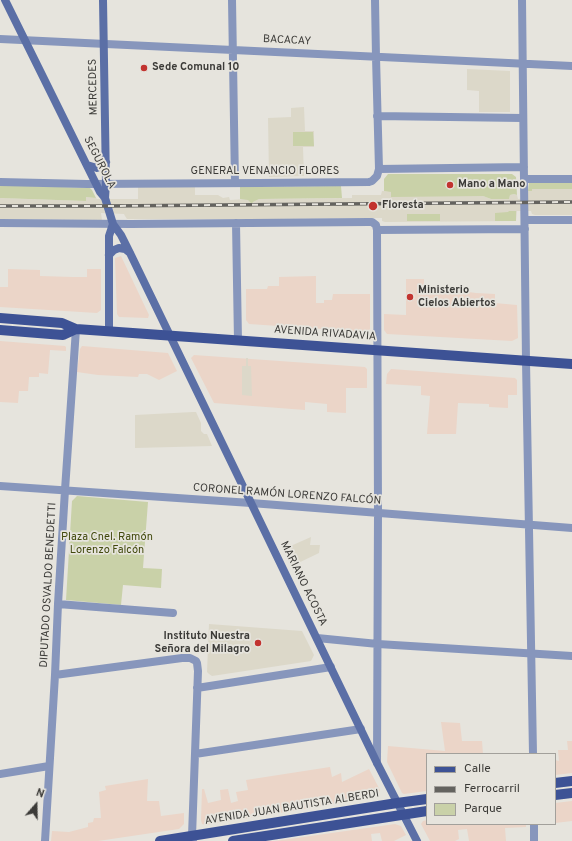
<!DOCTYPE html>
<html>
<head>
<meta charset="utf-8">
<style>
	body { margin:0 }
	#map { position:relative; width:572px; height:841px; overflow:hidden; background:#e6e4dd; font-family:Overpass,sans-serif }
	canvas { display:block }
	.legend { position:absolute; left:426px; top:753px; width:130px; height:72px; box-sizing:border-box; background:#e6e4dd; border:1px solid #a2a09b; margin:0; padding:5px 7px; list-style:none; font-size:12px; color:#3c3b38 }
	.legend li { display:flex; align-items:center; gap:8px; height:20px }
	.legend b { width:20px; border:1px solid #a2a09b }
	.north { position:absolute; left:16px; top:785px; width:40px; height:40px; -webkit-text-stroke:3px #e6e4dd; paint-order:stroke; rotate:20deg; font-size:11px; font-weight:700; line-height:16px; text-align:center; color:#3c3b38 }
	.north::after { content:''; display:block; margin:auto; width:14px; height:18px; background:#3c3b38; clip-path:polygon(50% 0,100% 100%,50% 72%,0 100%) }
</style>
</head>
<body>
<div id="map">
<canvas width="572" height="841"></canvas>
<ul class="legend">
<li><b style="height:5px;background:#3d5295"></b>Calle</li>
<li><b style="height:5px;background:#64635f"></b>Ferrocarril</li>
<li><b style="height:11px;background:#c9d1a8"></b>Parque</li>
</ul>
<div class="north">N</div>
</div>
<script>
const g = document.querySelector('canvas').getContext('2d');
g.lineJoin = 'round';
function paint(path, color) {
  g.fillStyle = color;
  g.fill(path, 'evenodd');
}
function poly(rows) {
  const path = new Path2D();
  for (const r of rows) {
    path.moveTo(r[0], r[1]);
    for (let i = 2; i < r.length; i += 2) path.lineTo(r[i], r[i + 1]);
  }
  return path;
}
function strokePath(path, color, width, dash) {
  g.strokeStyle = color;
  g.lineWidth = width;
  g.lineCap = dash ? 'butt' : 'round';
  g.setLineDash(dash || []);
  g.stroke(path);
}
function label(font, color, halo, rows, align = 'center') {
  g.font = font + ' Overpass,sans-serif';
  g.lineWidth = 3.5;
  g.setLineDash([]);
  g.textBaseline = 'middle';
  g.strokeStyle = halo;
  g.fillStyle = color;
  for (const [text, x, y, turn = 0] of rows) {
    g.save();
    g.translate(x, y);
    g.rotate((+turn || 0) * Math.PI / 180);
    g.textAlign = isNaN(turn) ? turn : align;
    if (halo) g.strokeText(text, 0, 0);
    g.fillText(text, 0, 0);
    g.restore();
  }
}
paint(poly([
	[121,256,149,315,148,318,119,317,117,314,115,258],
	[8,269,40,270,40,276,73,277,87,277,87,269,101,269,101,310,97,313,0,307,0,287,8,287],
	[316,276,316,303,324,303,324,300,332,300,333,294,370,294,370,329,367,332,249,324,246,320,246,289,267,289,268,286,279,286,279,277],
	[406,279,424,279,424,286,476,293,495,294,495,303,517,305,518,338,512,341,387,334,384,330,384,314,406,315],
	[0,341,65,346,66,347,66,351,50,350,48,374,39,373,39,377,29,377,28,391,19,391,18,403,0,402],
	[82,346,168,353,177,371,159,380,147,374,139,374,138,377,98,375,77,372,80,349],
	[194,355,365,367,367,369,367,388,346,388,346,413,327,412,327,404,305,402,305,410,214,403,191,358],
	[391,369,515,378,517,380,517,395,508,395,508,408,489,407,489,404,458,403,456,434,427,434,430,396,421,395,421,386,386,384,387,374],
	[441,722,460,723,462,741,482,741,483,754,427,754,427,791,404,794,402,793,387,762,388,746,445,751],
	[567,741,572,741,572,773,555,775,555,760,559,761,558,750,568,750],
	[330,767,332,777,341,773,342,782,369,769,380,790,378,797,206,825,202,824,201,820,202,789,204,789,208,803,221,800,220,790,228,789,231,803,238,801,236,792,248,790,246,780],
	[148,779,147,801,159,801,161,816,184,813,184,824,179,829,98,841,51,841,52,831,69,832,88,827,88,823,93,822,94,818,101,818,99,792,106,790,105,786],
	[572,801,572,821,555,823,555,803],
	[427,820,427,824,526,824,526,827,505,828,506,841,469,841,467,829,458,830,459,839,455,841,430,841,421,824,423,821],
	[395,824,401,826,406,835,394,841,382,841,380,833,371,834,372,841,275,841]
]), '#ebd5c8');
paint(poly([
	[467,69,510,71,510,112,479,112,479,91,467,90],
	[304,107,305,131,314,131,314,147,303,147,304,176,269,177,268,118,291,117,291,108],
	[138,187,195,187,195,195,218,195,223,198,229,197,230,200,246,199,253,202,259,199,352,198,352,195,381,195,382,191,483,196,491,199,509,199,510,195,514,194,517,195,518,199,528,198,528,191,531,191,532,189,572,189,572,215,535,215,532,214,531,211,517,211,516,221,385,222,382,221,382,218,381,218,280,219,127,219,125,216,124,214,101,213,102,220,0,219,0,198,86,201,86,197,96,198,97,199,138,199],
	[246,358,248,358,248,366,251,366,252,396,242,395,242,366,246,366],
	[193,412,196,412,201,423,201,431,204,434,207,434,212,446,135,448,135,415],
	[311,537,310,545,320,545,319,553,294,565,286,548],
	[209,624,302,631,314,655,311,661,212,676,209,674,207,672]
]), '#dcd8c9');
paint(poly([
	[293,132,313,132,314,146,293,146],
	[388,174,512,174,516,177,517,195,514,194,510,195,509,199,491,199,483,196,391,197,391,192,384,191,384,179],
	[529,183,572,183,572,189,532,189,532,191,528,191],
	[0,185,90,188,92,190,96,198,86,197,86,201,0,198],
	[341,186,342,198,259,199,253,202,252,204,248,200,240,199,240,187],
	[509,211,516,211,516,221,495,221,495,213,508,212],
	[407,214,440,214,440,221,407,221],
	[77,496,148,502,143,568,162,569,161,588,123,585,121,605,66,600,72,501]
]), '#c9d1a8');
strokePath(poly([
	[232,0,235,183],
	[522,0,526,361,533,754],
	[0,39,572,66],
	[377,116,522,118],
	[379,169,524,167],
	[524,179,572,179],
	[0,182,87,184,259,183,369,182,372,181,377,176,379,169,376,57,375,0],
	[525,220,572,220],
	[0,223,131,224,368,222,372,222,376,225,377,230,378,512,377,763],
	[236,223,238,341],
	[377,230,525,229],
	[0,486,251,503,572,528],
	[58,604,173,613],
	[317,638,378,644,572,656],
	[55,675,182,658,190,658,196,661,197,663,198,671,192,836,193,841],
	[197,688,331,667],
	[195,754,361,729],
	[0,774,49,766],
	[534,824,534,841],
	[45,841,55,675,58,604,65,490,76,329]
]), '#8796bc', 8);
strokePath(poly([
	[5,0,100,192,105,198,113,224,121,235,130,253,377,763,417,841],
	[103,0,106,183,105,198],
	[87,165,97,168,101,166,106,162],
	[109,255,114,250,119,248,125,249,130,253],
	[109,332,109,236,113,224]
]), '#5b6fa6', 8);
strokePath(poly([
	[0,318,62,323,76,329,572,364],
	[0,330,63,335,76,329],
	[555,783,572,781],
	[555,795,572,793],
	[160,841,397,803,427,799],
	[233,841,427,811]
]), '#3d5295', 10);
const rail = poly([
	[0,206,107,206,572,202]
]);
strokePath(rail, '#64635f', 3.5);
strokePath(rail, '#e6e4dd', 2, [6]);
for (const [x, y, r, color] of [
	[144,68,4,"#c2332f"],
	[450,185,4,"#c2332f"],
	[373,206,5,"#c2332f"],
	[410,297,4,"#c2332f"],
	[258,643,4,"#c2332f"]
]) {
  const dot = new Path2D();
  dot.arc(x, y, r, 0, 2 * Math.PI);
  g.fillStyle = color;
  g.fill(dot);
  strokePath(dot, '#e6e4dd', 1.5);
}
label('11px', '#3c3b38', '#e6e4dd', [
	["BACACAY",287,41,3],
	["MERCEDES",94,87,-91],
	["SEGUROLA",99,163,63],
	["GENERAL VENANCIO FLORES",265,172],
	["AVENIDA RIVADAVIA",325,334,4],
	["CORONEL RAMÓN LORENZO FALCÓN",287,495,4],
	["MARIANO ACOSTA",303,584,64],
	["DIPUTADO OSVALDO BENEDETTI",49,585,-87],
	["AVENIDA JUAN BAUTISTA ALBERDI",292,808,-9]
]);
label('bold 11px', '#3c3b38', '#e6e4dd', [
	["Sede Comunal 10",152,68],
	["Mano a Mano",458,185],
	["Floresta",382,206],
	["Ministerio",418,291],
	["Cielos Abiertos",418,304],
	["Instituto Nuestra",250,637,"right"],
	["Señora del Milagro",250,650,"right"]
], 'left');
label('11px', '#424a0d', '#e6e4dd', [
	["Plaza Cnel. Ramón",107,538],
	["Lorenzo Falcón",107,551]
]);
</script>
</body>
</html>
